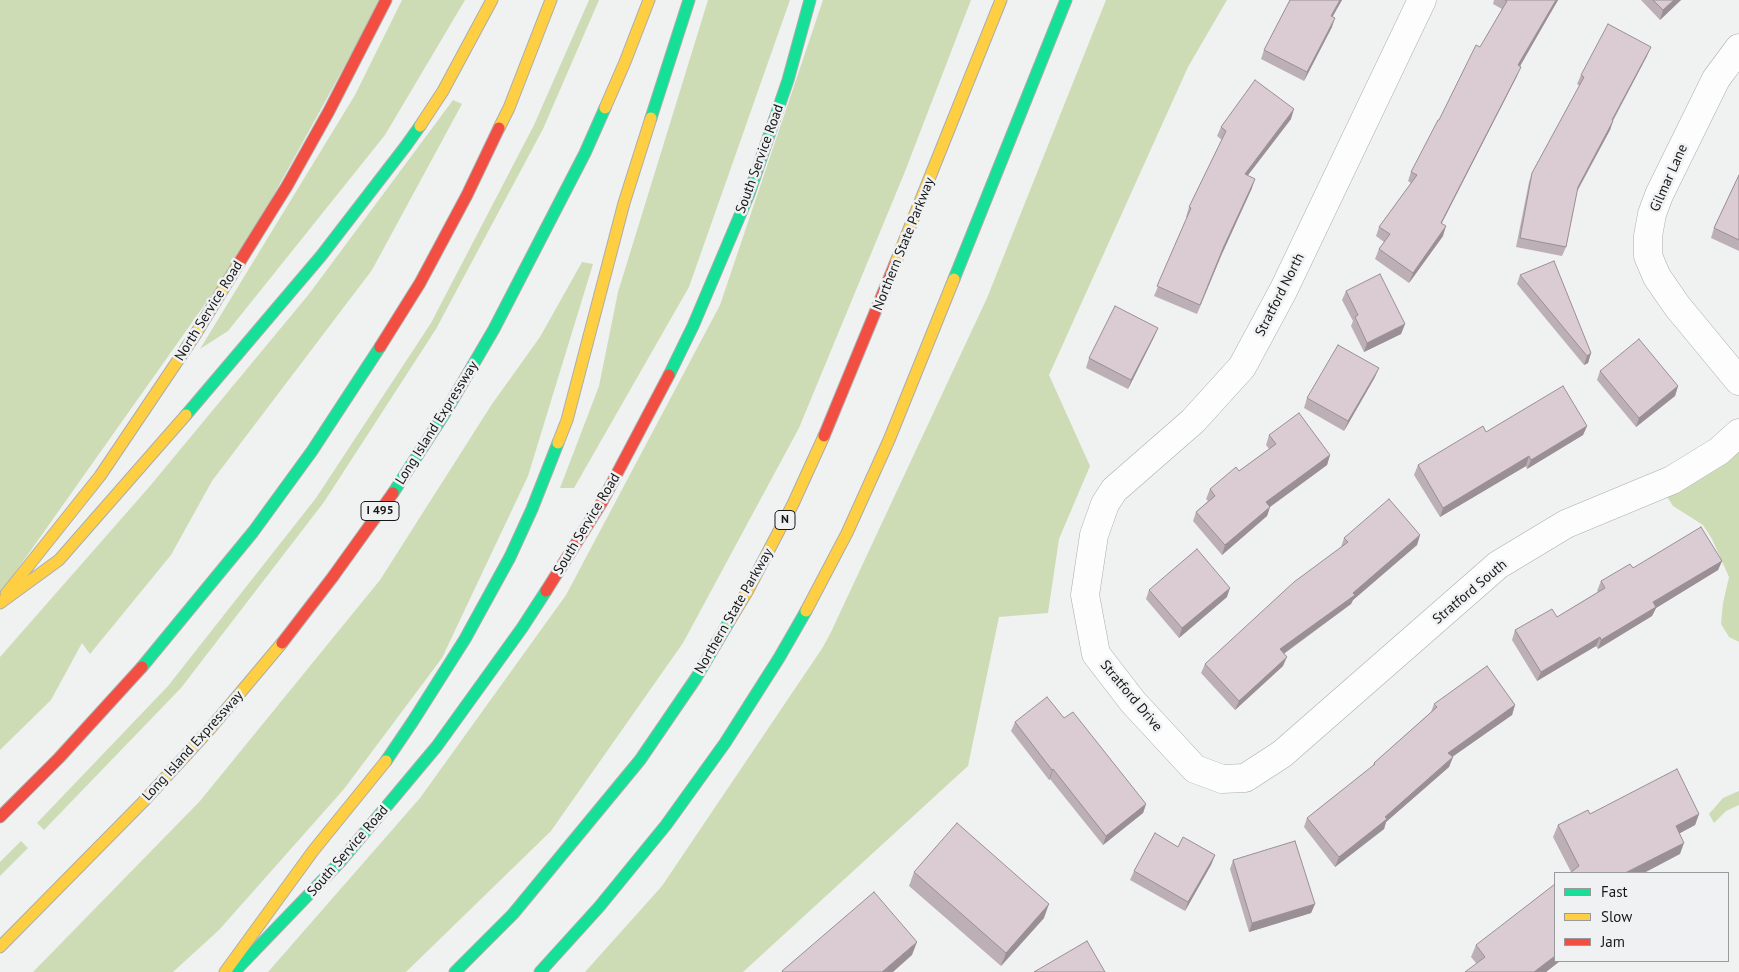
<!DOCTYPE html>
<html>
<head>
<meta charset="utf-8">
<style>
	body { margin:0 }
	#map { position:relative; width:1739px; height:972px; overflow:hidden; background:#f0f1f1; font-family:"PT Sans",sans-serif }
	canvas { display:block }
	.legend { position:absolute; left:1554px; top:872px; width:175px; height:90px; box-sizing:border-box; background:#eff1f2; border:1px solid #999a9b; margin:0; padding:6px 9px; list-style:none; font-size:15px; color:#171718 }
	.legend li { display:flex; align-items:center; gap:10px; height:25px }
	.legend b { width:25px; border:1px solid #999a9b }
</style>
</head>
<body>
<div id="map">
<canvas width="1739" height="972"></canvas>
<ul class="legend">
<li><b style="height:6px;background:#16e098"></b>Fast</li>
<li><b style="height:6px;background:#ffcf43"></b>Slow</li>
<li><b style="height:6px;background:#f24e42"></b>Jam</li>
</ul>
</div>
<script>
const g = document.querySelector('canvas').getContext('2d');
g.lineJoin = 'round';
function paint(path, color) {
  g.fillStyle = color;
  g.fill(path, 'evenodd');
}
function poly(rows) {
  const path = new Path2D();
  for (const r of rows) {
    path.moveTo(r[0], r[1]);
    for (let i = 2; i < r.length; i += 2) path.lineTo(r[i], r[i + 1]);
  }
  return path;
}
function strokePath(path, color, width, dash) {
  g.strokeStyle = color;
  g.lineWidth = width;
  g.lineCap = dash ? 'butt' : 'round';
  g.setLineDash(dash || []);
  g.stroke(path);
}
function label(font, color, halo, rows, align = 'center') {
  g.font = font + ' "PT Sans",sans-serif';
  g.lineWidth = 5;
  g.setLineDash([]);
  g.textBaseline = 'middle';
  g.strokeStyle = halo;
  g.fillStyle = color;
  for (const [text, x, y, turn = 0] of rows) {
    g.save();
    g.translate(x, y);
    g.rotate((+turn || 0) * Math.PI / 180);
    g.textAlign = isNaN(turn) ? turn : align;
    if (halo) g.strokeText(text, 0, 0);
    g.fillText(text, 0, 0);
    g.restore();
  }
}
paint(poly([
	[0,0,381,0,244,249,0,594],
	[402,0,465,0,385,135,228,331,200,349,355,95],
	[589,0,599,0,543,129,436,329,324,502,181,688,44,830,37,823,168,686,316,498,431,323,534,125],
	[708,0,790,0,689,287,574,488,560,488,599,386,618,292],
	[823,0,971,0,904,174,799,428,683,643,551,831,406,972,268,972,420,798,566,595,720,305],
	[1106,0,1227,0,1188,67,1049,375,1090,466,1059,539,1048,613,999,617,968,766,743,972,585,972,662,886,823,647,831,632,987,298],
	[453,100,462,104,372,270,212,481,171,555,90,654,82,643,51,700,0,750,0,657,150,486,309,294],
	[582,262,593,264,528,476,442,658,344,789,219,930,173,972,33,972,200,801,380,580,492,404,540,337],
	[1739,433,1739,642,1729,637,1721,624,1723,603,1729,577,1712,539,1703,525,1673,506,1666,495],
	[1739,791,1739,805,1726,811,1714,823,1709,814,1723,798],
	[21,841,28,848,0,876,0,862]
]), '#cedcb6');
const street = poly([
	[1422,0,1283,291,1242,367,1193,421,1114,490,1105,504,1094,535,1085,595,1096,654,1133,702,1195,769,1222,779,1245,778,1282,754,1498,565,1566,524,1672,480,1719,451,1739,433],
	[1739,48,1716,79,1659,195,1652,214,1648,236,1648,256,1657,277,1677,306,1739,381]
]);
const fast = poly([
	[651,118,689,0],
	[954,279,1066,0],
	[669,375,693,326,749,194,788,80,810,0],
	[186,415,321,256,405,147,420,126],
	[393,493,445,413,494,329,585,153,605,108],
	[142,667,253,532,312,451,380,347],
	[386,761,413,721,465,639,510,557,532,509,558,443],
	[237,969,340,862,437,746,522,628,546,591],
	[455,972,513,914,640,760,696,678,730,620],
	[540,972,599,907,666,825,725,743,779,658,806,611]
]);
const slow = poly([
	[605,108,625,62,649,0],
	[420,126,443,91,492,0],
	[499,128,509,108,551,0],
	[895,264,1001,0],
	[558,443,567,420,624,203,651,118],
	[6,594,100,476,195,335,239,263],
	[0,603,59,560,186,415],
	[806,611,847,533,889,440,954,279],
	[730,620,747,592,793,504,824,436],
	[0,947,143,802,209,730,282,643],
	[225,972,313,851,386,761]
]);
const jam = poly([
	[239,263,287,186,329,111,386,0],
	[380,347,420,283,467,195,499,128],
	[824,436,895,264],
	[546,591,602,502,669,375],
	[282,643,332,578,393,493],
	[0,817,59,758,142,667]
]);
strokePath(street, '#acadad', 29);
strokePath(fast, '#acadad', 13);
strokePath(slow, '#acadad', 13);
strokePath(jam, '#acadad', 13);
strokePath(street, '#fdfdfd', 28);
strokePath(fast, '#16e098', 11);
strokePath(slow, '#ffcf43', 11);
strokePath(jam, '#f24e42', 11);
paint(poly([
	[1290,0,1342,0,1332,16,1332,27,1304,81,1261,59,1264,50],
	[1494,0,1558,0,1519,66,1517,76,1442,223,1443,236,1409,283,1375,259,1379,249,1384,242,1376,236,1379,227,1411,183,1408,181,1411,172,1502,9,1493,4],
	[1641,0,1681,0,1660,20],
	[1647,56,1613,121,1610,130,1577,192,1566,247,1562,256,1516,247,1529,182,1532,173,1580,86,1577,84,1581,75],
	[1291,119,1248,175,1252,188,1221,256,1197,314,1154,296,1187,217,1186,217,1189,207,1222,140,1217,136,1221,127],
	[1739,175,1739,251,1711,238,1714,228],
	[1520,275,1591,353,1588,363,1584,365,1517,284],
	[1346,291,1405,324,1401,334,1364,352,1351,326,1353,321,1342,300],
	[1158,328,1154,337,1128,389,1086,368,1089,358],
	[1600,371,1678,386,1675,396,1636,427,1597,380],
	[1375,377,1344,431,1304,408,1307,398],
	[1587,426,1583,435,1527,469,1526,466,1440,517,1414,475,1418,465,1486,432],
	[1269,435,1330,455,1327,465,1270,507,1267,516,1222,555,1193,521,1196,512,1208,501,1206,499,1210,489,1239,471,1269,449,1266,445],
	[1420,535,1417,545,1353,600,1351,604,1284,654,1283,666,1235,710,1201,673,1205,664,1341,547,1344,538],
	[1722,561,1718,570,1656,608,1652,616,1598,649,1596,646,1537,681,1512,640,1515,630,1557,617,1598,592,1597,591,1601,581,1633,568],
	[1149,590,1227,597,1179,638,1146,599],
	[1434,704,1515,705,1512,715,1452,757,1453,757,1449,767,1386,822,1384,829,1335,867,1304,827,1307,818,1372,767,1374,763,1431,712],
	[1064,718,1146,804,1143,813,1103,845,1050,779,1049,780,1011,731,1015,722],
	[1590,814,1699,814,1695,825,1680,833,1680,854,1571,872,1553,837,1558,825],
	[1178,847,1215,855,1211,865,1185,911,1130,880,1134,871],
	[1233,860,1315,904,1311,913,1249,932,1230,869],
	[914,872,1044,918,1001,966,909,886],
	[1476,945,1555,961,1560,961,1546,972,1476,963,1471,957]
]), '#bcafb6');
paint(poly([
	[1340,0,1342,0,1328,25,1331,16],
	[1556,0,1558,0,1515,75,1518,65],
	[1674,0,1681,0,1660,20,1663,10],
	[1335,18,1332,27,1304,81,1307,72],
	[1651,47,1647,56,1608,129,1612,120],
	[1521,67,1517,76,1437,232,1441,223],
	[1294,109,1291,119,1242,183,1245,174],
	[1613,121,1610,130,1574,196,1578,187],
	[1255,179,1252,188,1221,256,1197,314,1224,246],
	[1446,226,1443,236,1409,283,1413,273],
	[1405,324,1401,334,1364,352,1367,343],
	[1158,328,1154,337,1128,389,1131,380],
	[1591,353,1588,363,1584,365,1587,356],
	[1379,368,1375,377,1344,431,1348,421],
	[1678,386,1675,396,1636,427,1639,418],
	[1587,426,1583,435,1527,469,1531,460],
	[1330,455,1327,465,1263,512,1266,502],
	[1529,456,1526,466,1440,517,1443,508],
	[1270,507,1267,516,1222,555,1225,545],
	[1420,535,1417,545,1353,600,1351,604,1276,659,1280,649,1353,593],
	[1722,561,1718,570,1656,608,1652,616,1598,649,1601,640,1653,602],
	[1230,588,1227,597,1179,638,1182,628],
	[1600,637,1596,646,1537,681,1541,672],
	[1287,657,1283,666,1235,710,1239,701],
	[1515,705,1512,715,1445,762,1448,753],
	[1453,757,1449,767,1386,822,1384,829,1335,867,1339,857],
	[1053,769,1050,779,1049,780,1052,770],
	[1146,804,1143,813,1103,845,1106,836],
	[1699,814,1695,825,1671,838,1676,826],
	[1684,843,1680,854,1644,873,1625,873],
	[1215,855,1211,865,1185,911,1188,902],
	[1049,904,1044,918,1001,966,1006,953],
	[1315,904,1311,913,1249,932,1252,923],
	[917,942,912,955,893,972,882,972],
	[1555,956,1555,961,1560,961,1546,972,1534,972]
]), '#998f94');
const building = poly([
	[1290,0,1340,0,1331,16,1335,18,1307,72,1264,50,1290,0],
	[1505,0,1556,0,1518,65,1521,67,1441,223,1446,226,1413,273,1379,249,1390,234,1379,227,1417,175,1411,172,1438,120,1439,120,1476,45,1480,47,1507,1,1505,0],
	[1653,0,1674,0,1663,10,1653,0],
	[1608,24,1651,47,1612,120,1613,121,1578,187,1566,247,1520,238,1532,173,1584,77,1581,75,1608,24],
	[1255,80,1294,109,1245,174,1255,179,1224,246,1200,305,1157,286,1191,208,1189,207,1226,131,1221,127,1255,80],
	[1739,175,1739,240,1714,228,1739,175],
	[1554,261,1591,353,1587,356,1520,275,1554,261],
	[1380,274,1405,324,1367,343,1355,317,1358,315,1346,291,1380,274],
	[1115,306,1158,328,1131,380,1089,358,1115,306],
	[1639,339,1678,386,1639,418,1600,371,1639,339],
	[1338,345,1379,368,1348,421,1307,398,1338,345],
	[1563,386,1587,426,1531,460,1529,456,1443,508,1418,465,1483,426,1486,432,1563,386],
	[1299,413,1330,455,1266,502,1270,507,1225,545,1196,512,1215,496,1210,489,1236,467,1239,471,1276,444,1269,435,1299,413],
	[1389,499,1420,535,1353,593,1355,595,1280,649,1287,657,1239,701,1205,664,1294,582,1348,542,1344,538,1389,499],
	[1701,527,1722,561,1653,602,1656,607,1601,640,1600,637,1541,672,1515,630,1552,609,1557,617,1605,588,1601,581,1630,564,1633,568,1701,527],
	[1197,549,1230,588,1182,628,1149,590,1197,549],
	[1487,666,1515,705,1448,753,1453,757,1385,817,1387,819,1339,857,1307,818,1375,764,1374,763,1437,707,1434,704,1487,666],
	[1047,697,1064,718,1073,712,1146,804,1106,836,1053,769,1052,770,1015,722,1047,697],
	[1677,769,1699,814,1676,826,1684,843,1625,873,1570,873,1579,866,1558,825,1588,810,1590,814,1677,769],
	[957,823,1049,904,1006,953,914,872,957,823],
	[1155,833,1178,847,1183,837,1215,855,1188,902,1134,871,1155,833],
	[1295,841,1315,904,1252,923,1233,860,1295,841],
	[1555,884,1555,956,1534,972,1465,972,1485,957,1476,945,1555,884],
	[874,892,917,942,882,972,783,972,782,971,874,892],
	[1087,941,1105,972,1034,972,1087,941]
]);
paint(building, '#dbccd4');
strokePath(building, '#998f94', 1);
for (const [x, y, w] of [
	[380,511,38],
	[785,520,20]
]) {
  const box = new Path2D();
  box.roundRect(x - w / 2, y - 9.5, w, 19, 4);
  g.fillStyle = '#eff1f2';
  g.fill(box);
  strokePath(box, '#171718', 1);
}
label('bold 12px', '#171718', null, [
	["I 495",380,511],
	["N",785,520]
]);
label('14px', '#171718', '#eff1f2', [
	["South Service Road",760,159,-70],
	["Gilmar Lane",1669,178,-66],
	["Northern State Parkway",904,244,-68],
	["Stratford North",1280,295,-63],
	["North Service Road",209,311,-58],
	["Long Island Expressway",437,423,-58],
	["South Service Road",587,524,-59],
	["Stratford South",1470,592,-40],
	["Northern State Parkway",734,611,-60],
	["Stratford Drive",1131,696,50],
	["Long Island Expressway",193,746,-48],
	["South Service Road",348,851,-49]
]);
</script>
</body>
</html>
